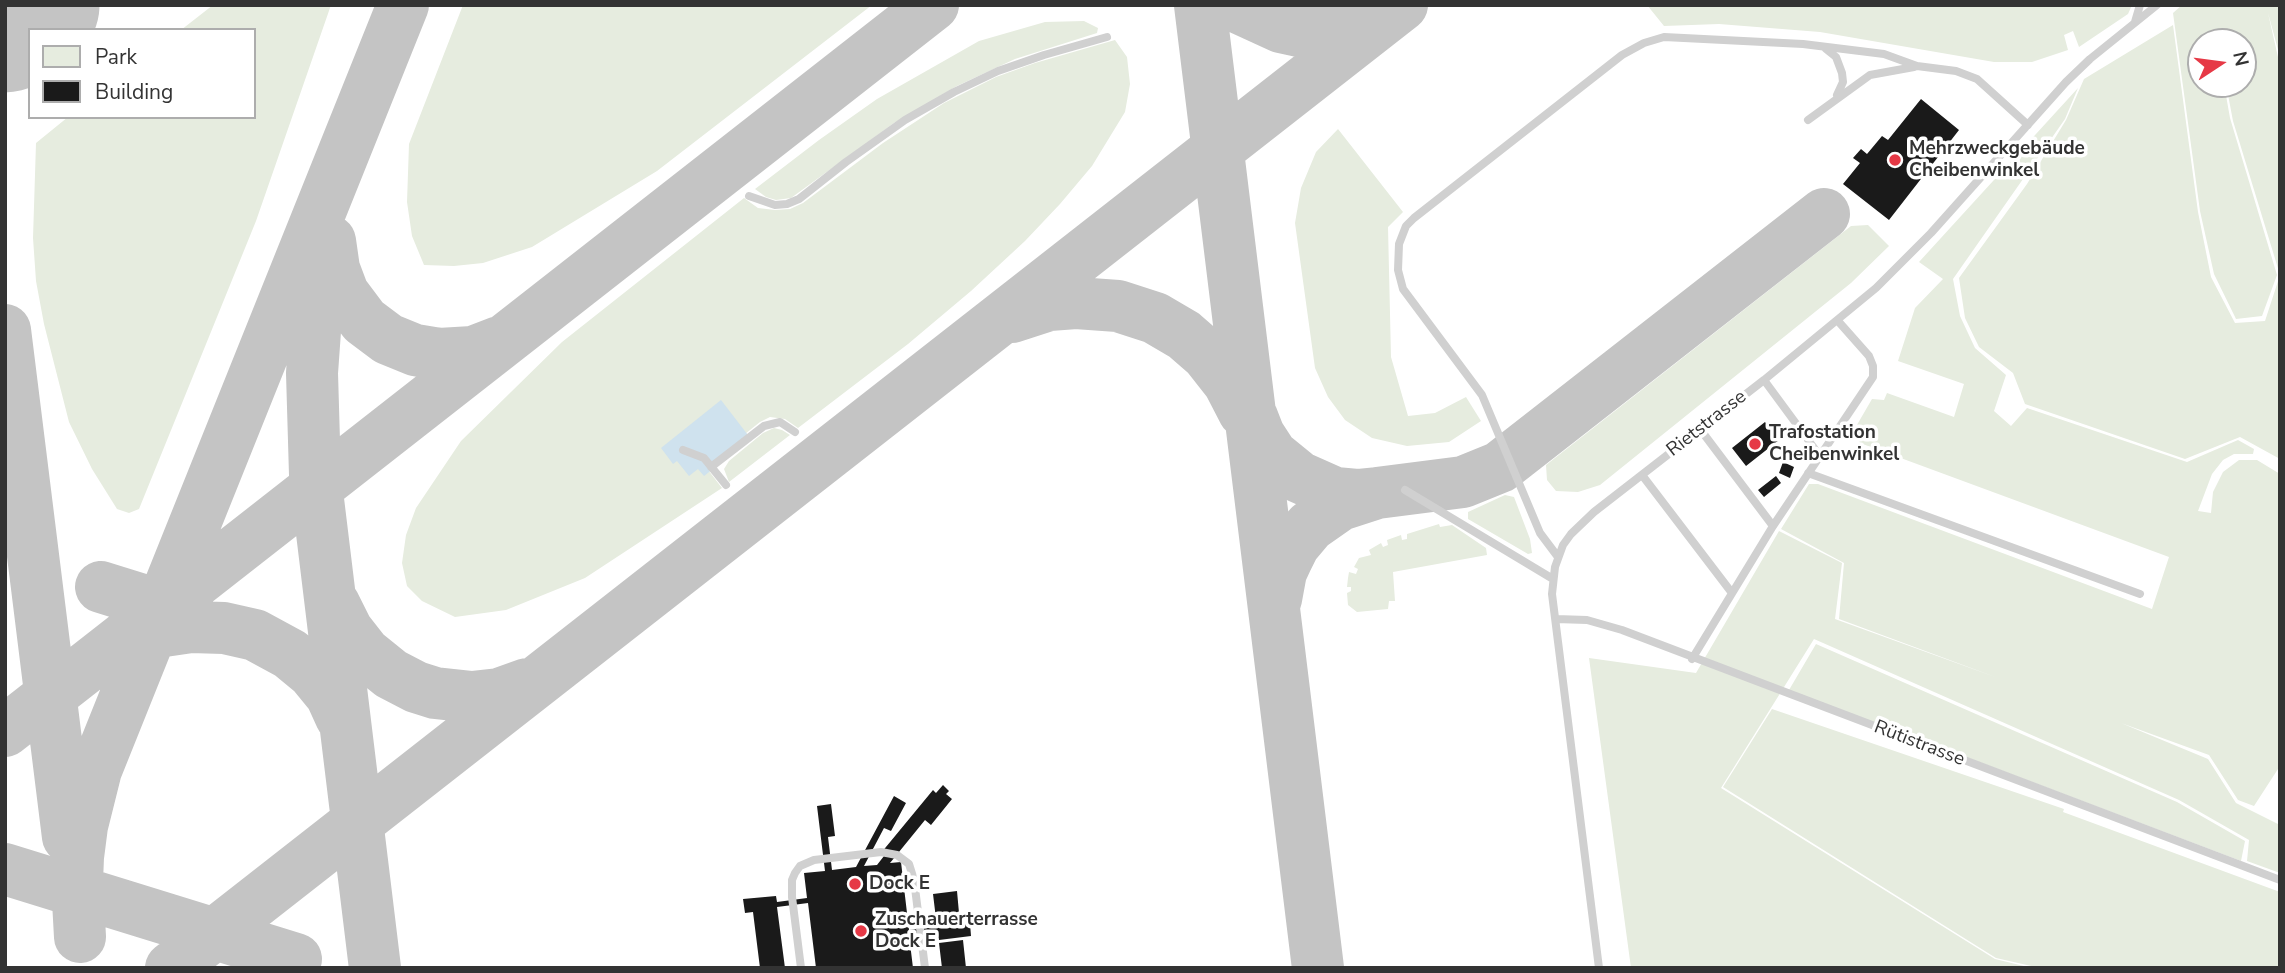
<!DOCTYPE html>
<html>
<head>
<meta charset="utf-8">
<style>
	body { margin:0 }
	#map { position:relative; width:2285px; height:973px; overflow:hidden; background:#fff; font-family:"Nunito Sans",sans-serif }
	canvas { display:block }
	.frame { position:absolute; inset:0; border:7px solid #333; pointer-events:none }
	.legend { position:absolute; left:28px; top:28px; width:228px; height:91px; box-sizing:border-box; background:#fff; border:2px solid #adadad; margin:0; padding:9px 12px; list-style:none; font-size:21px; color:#333 }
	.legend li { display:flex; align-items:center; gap:14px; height:35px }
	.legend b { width:35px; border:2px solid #adadad }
	.north { position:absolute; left:2187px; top:28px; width:70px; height:70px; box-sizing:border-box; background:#fff; border:2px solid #adadad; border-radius:50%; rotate:77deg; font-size:19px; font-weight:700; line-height:28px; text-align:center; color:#333 }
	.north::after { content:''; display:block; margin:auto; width:24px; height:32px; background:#e63946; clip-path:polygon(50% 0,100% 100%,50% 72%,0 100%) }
</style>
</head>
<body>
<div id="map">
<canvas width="2285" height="973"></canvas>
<div class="frame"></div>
<ul class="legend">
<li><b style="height:19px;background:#e6ecdf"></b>Park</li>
<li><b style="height:19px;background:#1a1a1a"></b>Building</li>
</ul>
<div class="north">N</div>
</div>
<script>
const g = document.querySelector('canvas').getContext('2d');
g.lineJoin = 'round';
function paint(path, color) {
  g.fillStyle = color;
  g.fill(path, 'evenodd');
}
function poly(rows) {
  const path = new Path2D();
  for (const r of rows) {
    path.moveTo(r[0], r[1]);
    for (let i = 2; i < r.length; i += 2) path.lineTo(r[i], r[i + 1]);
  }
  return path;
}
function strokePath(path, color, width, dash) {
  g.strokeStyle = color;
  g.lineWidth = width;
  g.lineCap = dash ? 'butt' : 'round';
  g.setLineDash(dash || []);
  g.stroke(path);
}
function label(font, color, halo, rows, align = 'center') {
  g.font = font + ' "Nunito Sans",sans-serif';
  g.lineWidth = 7;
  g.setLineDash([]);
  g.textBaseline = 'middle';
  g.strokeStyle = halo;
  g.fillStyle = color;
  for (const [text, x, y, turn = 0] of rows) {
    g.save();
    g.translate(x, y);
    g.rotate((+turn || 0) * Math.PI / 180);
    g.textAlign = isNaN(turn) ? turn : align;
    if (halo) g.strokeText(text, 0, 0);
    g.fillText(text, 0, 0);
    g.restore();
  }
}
paint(poly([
	[213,5,331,5,256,221,139,509,129,513,117,509,92,469,69,422,44,324,36,281,33,238,36,143,68,117,254,117,254,30,181,30],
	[463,5,872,5,657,171,532,247,483,263,454,266,424,265,412,236,407,202,409,144],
	[1647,5,2132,5,2128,14,2079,47,2073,31,2064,35,2068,50,2032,62,1994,62,1820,32,1719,24,1664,26],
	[2182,5,2280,5,2280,57,2268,13,2280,66,2280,459,2240,437,2185,459,2025,404,2013,373,1979,347,1965,318,1959,278,2027,184,2066,120,2084,79,2173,25,2198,212,2211,277,2235,323,2265,321,2280,275,2233,121,2226,84,2243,84,2243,42,2201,42,2201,84,2224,84,2230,118,2277,275,2262,316,2236,319,2214,274,2200,211,2173,13],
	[1084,21,1098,28,1097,33,1015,59,957,86,894,123,791,198,776,200,766,197,755,189,819,140,877,99,979,41,1045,22],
	[1115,40,1127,57,1130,84,1125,112,1092,166,1060,204,1025,241,971,291,908,344,798,428,785,419,770,417,760,422,705,466,722,488,585,578,506,610,455,617,422,601,407,586,402,563,406,535,416,508,461,441,562,342,744,198,758,208,775,210,790,209,803,203,883,143,944,103,996,77,1035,63],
	[2078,88,2065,119,1953,279,1960,316,1975,348,2006,375,1994,411,2011,426,2027,408,2187,462,2238,440,2254,449,2253,454,2234,454,2223,460,2212,474,2198,511,2211,513,2213,492,2223,472,2239,460,2257,460,2280,474,2278,769,2254,806,2238,800,2209,755,2121,723,2208,759,2236,803,2280,825,2280,873,2247,861,2249,840,2179,800,1814,639,1721,788,1995,959,2032,968,1631,968,1589,658,1696,673,1779,531,1842,563,1835,619,1998,678,1839,619,1844,563,1781,529,1809,484,1818,484,2152,609,2169,557,1860,443,1854,430,1872,399,1884,400,1887,393,1954,417,1964,384,1898,361,1915,308,1943,279,1919,262],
	[1338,129,1403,212,1388,227,1391,357,1408,416,1435,413,1466,397,1481,421,1449,442,1407,446,1372,438,1345,420,1328,397,1315,368,1295,223,1301,188,1316,152],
	[1868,225,1889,246,1851,283,1600,485,1578,492,1556,491,1547,480,1546,465,1851,226],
	[774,428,782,430,790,435,729,482,724,469,729,461,763,433],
	[1505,495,1514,497,1530,539,1532,553,1528,554,1468,519,1468,512],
	[1439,524,1440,527,1452,525,1486,548,1487,555,1393,572,1395,601,1389,601,1388,609,1357,612,1348,605,1347,593,1351,591,1351,587,1347,587,1348,578,1349,572,1356,574,1358,569,1354,567,1359,558,1371,555,1369,550,1381,543,1383,547,1388,545,1387,540,1401,535,1402,540,1407,539,1407,534],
	[1816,644,2177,802,2245,841,2241,861,1789,690],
	[1772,709,2064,809,2063,812,2280,892,2280,968,2040,968,1996,958,1723,787]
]), '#e6ecdf');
paint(poly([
	[721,400,751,439,704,476,698,469,689,476,677,461,673,464,661,448]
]), '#cfe2ee');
strokePath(poly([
	[1200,5,1318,968],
	[1233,5,1281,27,1304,32,1344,30,1378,19],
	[5,32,23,13],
	[330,241,334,269,343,293,364,321,388,339,415,350,439,354,473,352,499,342],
	[325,248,317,303,312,373,315,475,375,968],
	[1012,317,1049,305,1076,303,1118,306,1155,318,1184,335,1207,355,1229,383,1244,412],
	[5,330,68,837],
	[1252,417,1259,435,1272,455,1299,477,1335,493,1357,495,1377,493,1340,505,1310,526,1294,545,1287,559,1281,572,1276,599],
	[1377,493,1463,482,1500,467,1824,214],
	[101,587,191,615],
	[334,604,347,630,365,653,391,674,416,687,435,693,472,697,499,694,527,684],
	[128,642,157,632,191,627,224,628,255,635,290,654,313,673,331,695,341,717],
	[5,731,933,5],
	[5,869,296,959],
	[80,937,77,882,78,857,82,826,96,770,403,5],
	[171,968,1402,5]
]), '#c4c4c4', 52);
strokePath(poly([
	[5,27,34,5]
]), '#c4c4c4', 131);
paint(poly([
	[1921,99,1959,130,1889,220,1843,184,1860,163,1853,158,1861,149,1867,154,1882,136,1888,140],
	[1765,422,1779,440,1746,466,1732,448],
	[1783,462,1794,467,1790,478,1779,473],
	[1776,476,1781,483,1764,497,1758,490],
	[943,785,949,791,946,794,952,799,931,825,925,820,890,863,901,862,909,930,937,927,933,894,957,891,960,924,970,923,971,936,939,940,938,932,909,935,913,968,816,968,808,903,777,907,785,968,760,968,753,912,745,913,743,899,776,896,777,902,807,898,804,873,825,871,817,806,831,804,835,836,828,837,832,870,856,867,894,796,906,803,891,831,884,828,864,866,877,865,884,856,881,853,933,790,936,793],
	[963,940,966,968,942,968,939,943]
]), '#1a1a1a');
strokePath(poly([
	[2135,22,2140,5],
	[1826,49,1836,57,1842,73,1843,82,1837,95],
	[1808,120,1870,75,1914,67],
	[749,196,775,205,787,204,799,199,846,162,905,120,954,92,998,71,1044,55,1107,37],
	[1764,380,1820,456],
	[1700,429,1773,526],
	[683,450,704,458,726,485],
	[711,467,764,426,780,422,795,432],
	[1808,473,2140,594],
	[1642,475,1732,593],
	[1405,490,1553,579],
	[1558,557,1540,533,1482,395,1403,289,1398,270,1399,244,1406,226,1414,218,1622,55,1644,43,1664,37,1803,44,1884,54,1917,66,1956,71,1977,79,2028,125],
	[1556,619,1587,620,1622,630,2280,880],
	[1692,659,1773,526,1873,377,1873,366,1869,356,1838,321],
	[801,968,792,897,792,880,795,873,800,866,814,860,881,852,897,855,909,864,914,880,925,968],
	[1599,968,1552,594,1555,567,1563,545,1571,534,1594,512,1764,380,1876,288,1931,233,2066,82,2090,59,2157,5]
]), '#d0d0d0', 8);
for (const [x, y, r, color] of [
	[1895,160,7,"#e63946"],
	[1755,444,7,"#e63946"],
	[855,884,7,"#e63946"],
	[861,931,7,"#e63946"]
]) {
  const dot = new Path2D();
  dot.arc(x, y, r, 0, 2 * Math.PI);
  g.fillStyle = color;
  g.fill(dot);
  strokePath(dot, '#fff', 2.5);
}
label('bold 19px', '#333', '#fff', [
	["Mehrzweckgebäude",1909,149],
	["Cheibenwinkel",1909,171],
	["Trafostation",1769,433],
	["Cheibenwinkel",1769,455],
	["Dock E",869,884],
	["Zuschauerterrasse",875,920],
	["Dock E",875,942]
], 'left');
label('19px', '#333', '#fff', [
	["Rietstrasse",1707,424,-38],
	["Rütistrasse",1919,744,21]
]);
</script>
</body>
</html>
